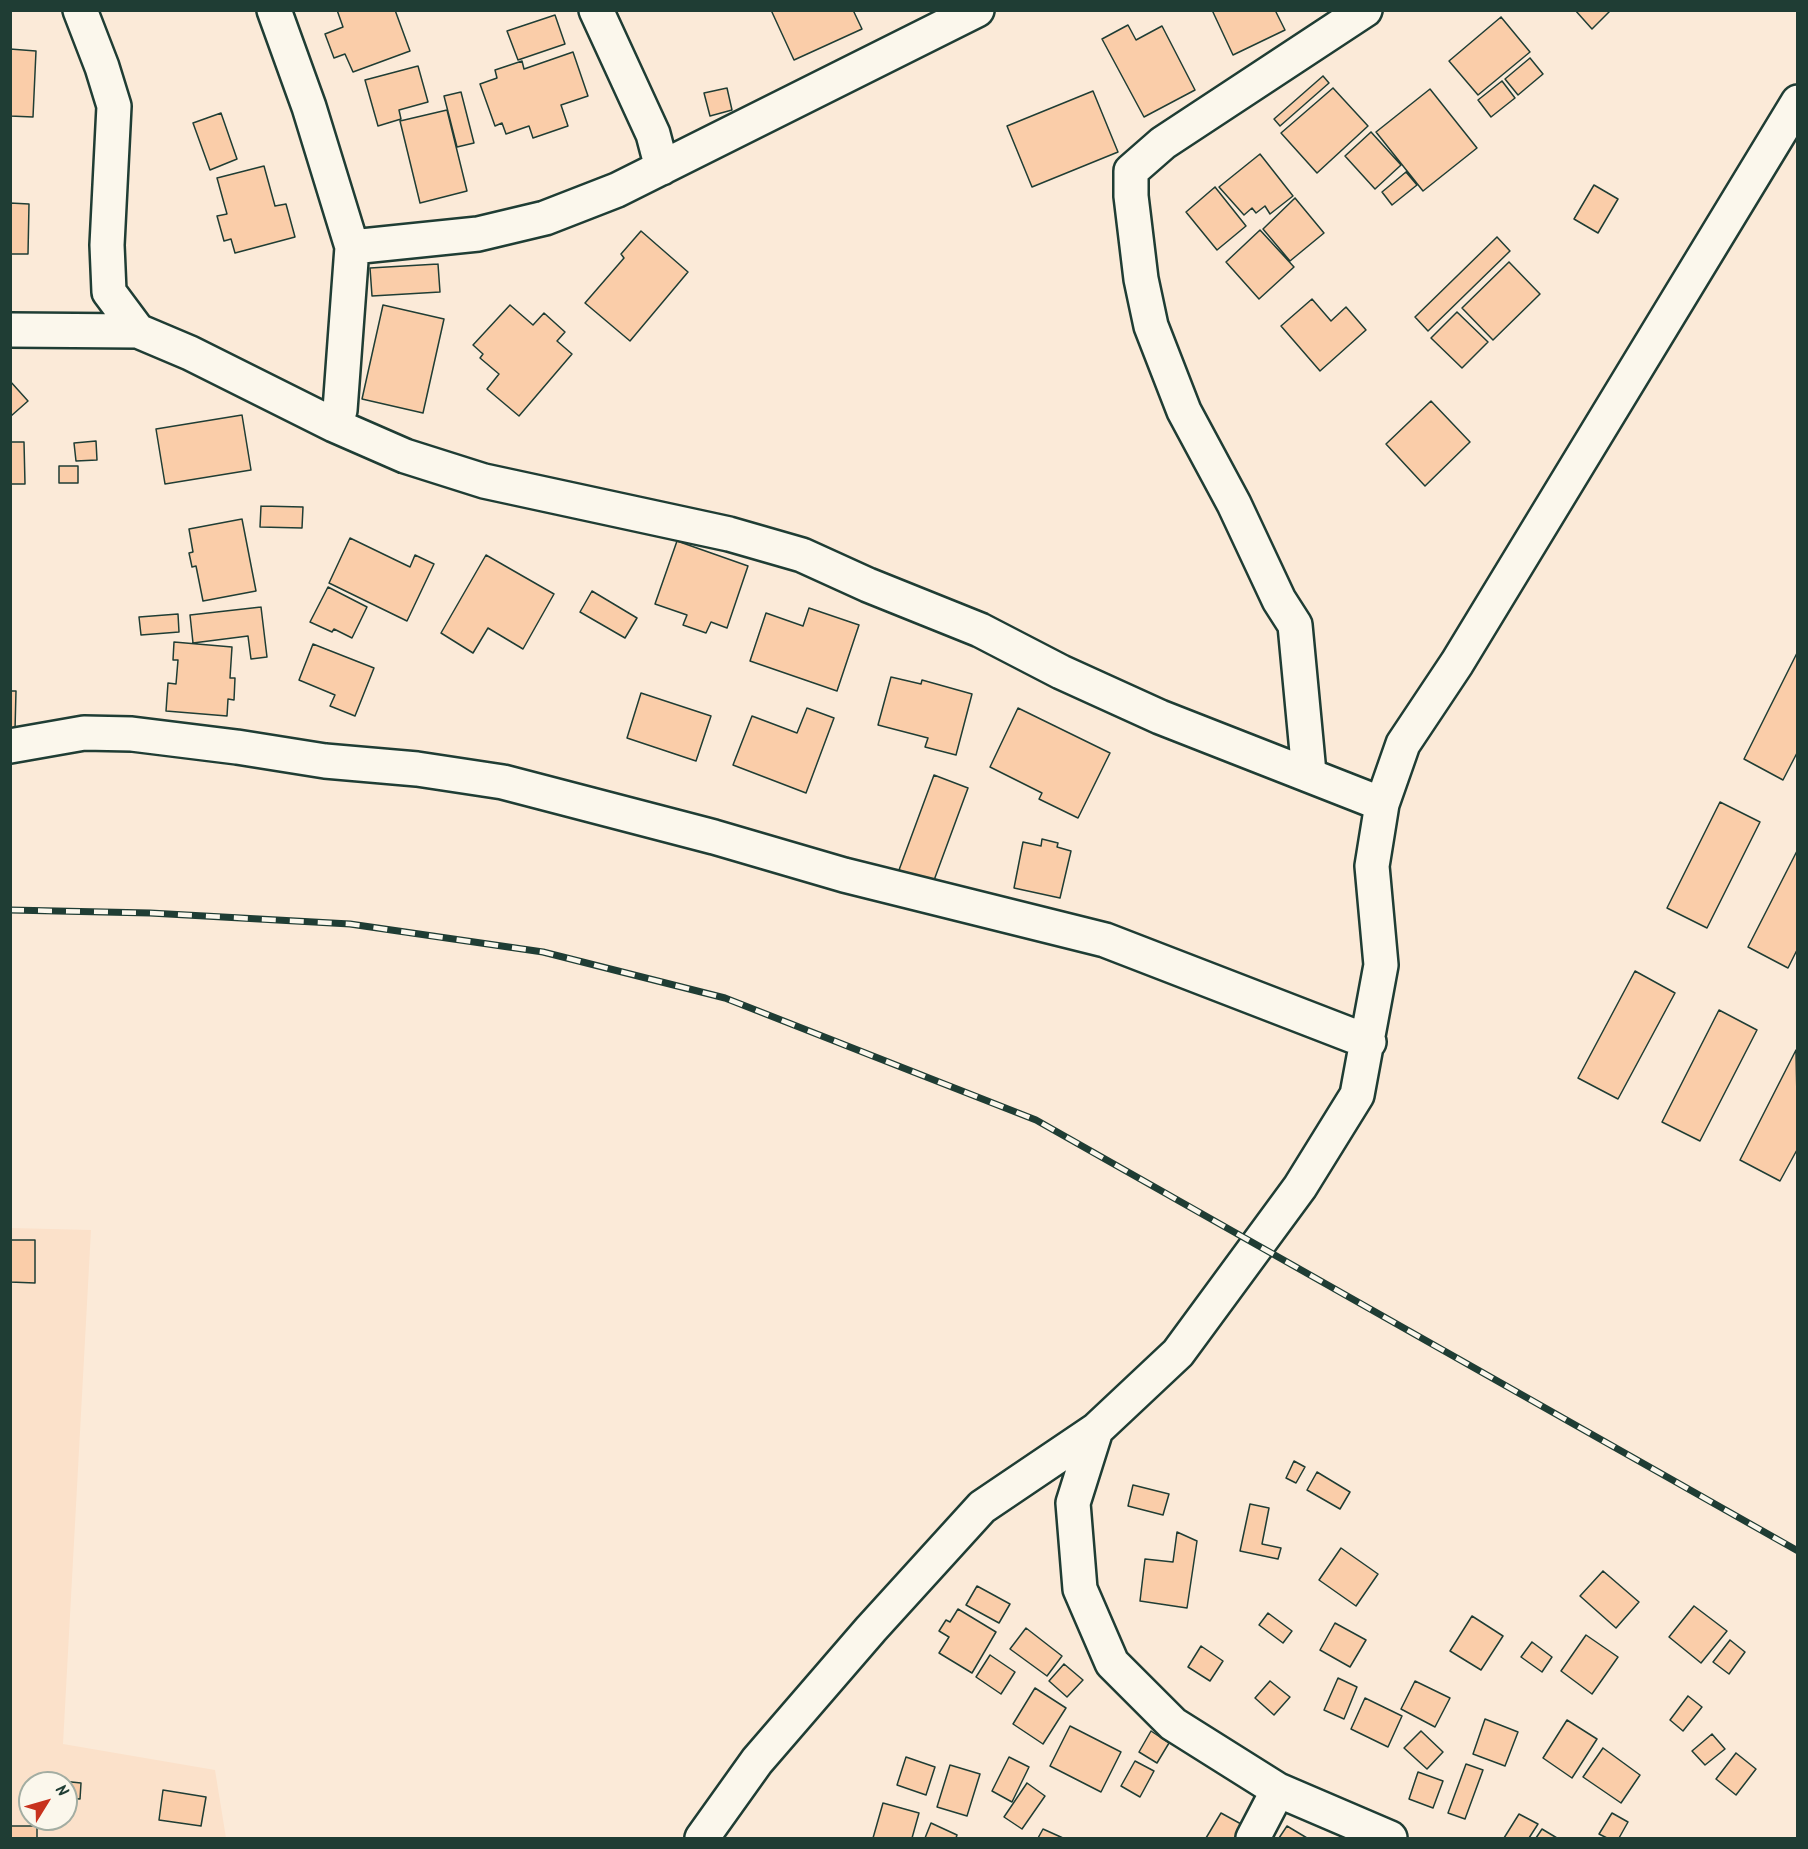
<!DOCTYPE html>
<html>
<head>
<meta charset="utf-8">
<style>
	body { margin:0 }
	#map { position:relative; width:1808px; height:1849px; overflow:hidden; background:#fbead8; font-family:Kalam,sans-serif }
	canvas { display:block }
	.frame { position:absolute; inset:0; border:12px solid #1f3d34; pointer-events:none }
	.north { position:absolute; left:18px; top:1771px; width:60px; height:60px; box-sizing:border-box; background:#fbf7ec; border:2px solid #a3ada2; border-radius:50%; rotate:53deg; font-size:16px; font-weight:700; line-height:24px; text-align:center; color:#1f3d34 }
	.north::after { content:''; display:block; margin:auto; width:21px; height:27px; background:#c8321e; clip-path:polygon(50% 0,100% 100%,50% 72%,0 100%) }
</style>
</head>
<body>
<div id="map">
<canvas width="1808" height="1849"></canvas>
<div class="frame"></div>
<div class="north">N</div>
</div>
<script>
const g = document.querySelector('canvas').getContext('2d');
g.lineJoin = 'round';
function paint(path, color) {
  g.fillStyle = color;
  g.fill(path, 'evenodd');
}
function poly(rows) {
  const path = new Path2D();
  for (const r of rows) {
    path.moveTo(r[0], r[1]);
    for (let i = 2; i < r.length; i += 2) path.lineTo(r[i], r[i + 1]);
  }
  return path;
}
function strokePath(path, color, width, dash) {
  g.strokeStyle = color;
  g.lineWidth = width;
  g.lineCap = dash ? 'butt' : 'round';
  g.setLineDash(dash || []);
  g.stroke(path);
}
paint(poly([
	[11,1228,91,1230,63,1744,215,1770,226,1838,11,1838],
	[30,1783,66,1783,66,1819,30,1819]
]), '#fbe1ca');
const building = poly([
	[337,10,395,10,410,51,353,72,345,54,334,58,325,34,343,27,337,10],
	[771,10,853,10,862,29,794,60,771,10],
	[1212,10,1275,10,1285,30,1233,55,1212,10],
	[1575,10,1611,10,1592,29,1575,10],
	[555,15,565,44,518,60,507,31,555,15],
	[1501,17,1530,52,1478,95,1449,61,1501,17],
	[1128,25,1136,40,1162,26,1195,90,1144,117,1102,39,1128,25],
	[10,49,36,51,33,117,10,116,10,49],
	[573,52,588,96,561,105,568,126,533,138,529,126,506,134,502,123,495,126,480,84,497,78,495,70,522,61,524,69,573,52],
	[1530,58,1543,74,1518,95,1505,79,1530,58],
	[418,66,428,102,399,110,401,119,378,126,365,80,418,66],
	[1323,76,1329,83,1280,126,1274,119,1323,76],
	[1502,81,1515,98,1491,117,1478,100,1502,81],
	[727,88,732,110,710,116,704,93,727,88],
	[1333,88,1368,126,1317,173,1281,133,1333,88],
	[1430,89,1477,148,1423,191,1376,132,1430,89],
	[1093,91,1118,152,1032,187,1007,126,1093,91],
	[461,92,474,143,457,147,444,96,461,92],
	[447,110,467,191,420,203,400,121,447,110],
	[221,113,237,159,210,170,193,123,221,113],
	[1371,132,1401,165,1375,189,1345,156,1371,132],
	[1260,154,1293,196,1270,214,1265,206,1256,213,1252,208,1244,215,1219,187,1260,154],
	[264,166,275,206,286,204,295,237,235,253,231,239,224,241,217,216,227,214,217,178,264,166],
	[1406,172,1417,185,1392,205,1382,192,1406,172],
	[1594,185,1618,199,1598,233,1574,219,1594,185],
	[1215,187,1246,226,1217,250,1186,212,1215,187],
	[1295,198,1324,233,1290,261,1263,229,1295,198],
	[10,203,29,204,28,254,10,254,10,203],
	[1260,230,1294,267,1259,299,1226,262,1260,230],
	[641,231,688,272,630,341,585,303,624,258,621,254,641,231],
	[1497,237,1510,251,1428,331,1415,317,1497,237],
	[1509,262,1540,294,1493,340,1462,308,1509,262],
	[438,264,440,292,372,296,370,268,438,264],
	[1312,299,1331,321,1346,307,1366,330,1320,371,1281,326,1312,299],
	[383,305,444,319,423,413,362,399,383,305],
	[510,305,533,325,544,313,565,332,557,341,572,354,519,416,487,389,499,374,480,358,483,354,473,345,510,305],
	[1457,312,1488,342,1462,368,1431,338,1457,312],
	[10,381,28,401,11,416,10,416,10,381],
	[1431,401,1470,442,1425,486,1386,444,1431,401],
	[242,415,251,470,165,484,156,429,242,415],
	[96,441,97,460,76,461,74,443,96,441],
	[10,442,24,442,25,484,10,484,10,442],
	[59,466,78,466,78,483,59,483,59,466],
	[261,506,303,507,302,528,260,527,261,506],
	[242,519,256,591,203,601,196,566,192,567,189,553,193,552,189,529,242,519],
	[350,538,410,567,415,555,434,564,407,621,329,583,350,538],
	[677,541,748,566,727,628,711,622,706,633,683,625,687,615,655,604,677,541],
	[486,555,554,594,523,649,488,628,473,653,441,633,486,555],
	[328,587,367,607,352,638,334,629,332,632,310,622,328,587],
	[592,591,637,618,625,638,580,612,592,591],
	[261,607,267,657,251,659,248,636,193,643,190,615,261,607],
	[809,608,859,625,837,691,750,661,766,613,803,626,809,608],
	[178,614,179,632,141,635,139,617,178,614],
	[174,642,232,647,230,678,235,678,234,700,228,699,227,716,166,711,168,683,176,684,178,660,173,660,174,642],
	[313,644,374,668,355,716,330,706,335,695,299,680,313,644],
	[1797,653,1798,751,1783,780,1744,759,1797,653],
	[891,677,921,684,922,680,972,694,956,755,925,747,928,738,878,725,891,677],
	[10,691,16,691,15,730,10,730,10,691],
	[641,693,711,716,696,761,627,738,641,693],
	[807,708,834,718,806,793,733,765,752,716,797,733,807,708],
	[1018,708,1110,753,1078,818,1039,799,1042,793,990,767,1018,708],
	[934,775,968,788,933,883,899,870,934,775],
	[1720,802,1760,822,1707,928,1667,908,1720,802],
	[1042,839,1058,843,1057,847,1071,851,1060,898,1014,888,1023,842,1041,846,1042,839],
	[1798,849,1798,948,1788,968,1748,947,1798,849],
	[1635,971,1675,993,1618,1099,1578,1078,1635,971],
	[1719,1010,1757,1030,1700,1141,1662,1122,1719,1010],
	[1796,1050,1798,1148,1780,1181,1740,1160,1796,1050],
	[10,1240,35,1240,35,1283,10,1282,10,1240],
	[1294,1461,1305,1467,1296,1483,1286,1478,1294,1461],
	[1317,1472,1350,1492,1340,1509,1307,1490,1317,1472],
	[1133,1485,1169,1494,1163,1515,1128,1506,1133,1485],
	[1250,1504,1269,1508,1262,1544,1281,1548,1278,1559,1240,1551,1250,1504],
	[1177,1532,1197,1541,1187,1608,1140,1601,1145,1559,1173,1562,1177,1532],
	[1341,1548,1378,1574,1356,1606,1319,1580,1341,1548],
	[1603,1571,1639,1602,1616,1628,1580,1596,1603,1571],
	[977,1586,1010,1604,999,1623,966,1605,977,1586],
	[1694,1606,1727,1631,1701,1663,1669,1637,1694,1606],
	[958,1609,996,1632,972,1673,939,1653,949,1637,939,1631,946,1620,950,1622,958,1609],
	[1268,1613,1292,1631,1283,1643,1259,1625,1268,1613],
	[1472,1616,1503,1636,1481,1670,1450,1651,1472,1616],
	[1335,1623,1366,1640,1350,1667,1320,1650,1335,1623],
	[1026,1628,1062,1656,1047,1676,1010,1649,1026,1628],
	[1586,1635,1618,1657,1592,1694,1561,1671,1586,1635],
	[1730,1640,1745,1652,1729,1674,1713,1662,1730,1640],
	[1532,1642,1552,1657,1542,1672,1521,1657,1532,1642],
	[1201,1646,1223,1661,1210,1681,1188,1667,1201,1646],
	[990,1655,1015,1672,1001,1694,976,1677,990,1655],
	[1064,1664,1083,1680,1067,1697,1049,1681,1064,1664],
	[1338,1678,1357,1687,1344,1719,1324,1710,1338,1678],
	[1270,1681,1290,1697,1274,1715,1255,1698,1270,1681],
	[1415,1681,1450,1698,1435,1727,1401,1709,1415,1681],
	[1035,1688,1066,1708,1043,1744,1013,1724,1035,1688],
	[1688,1696,1702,1707,1683,1731,1670,1720,1688,1696],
	[1365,1698,1402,1716,1388,1747,1351,1729,1365,1698],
	[1485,1719,1518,1732,1505,1766,1473,1754,1485,1719],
	[1567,1720,1597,1739,1572,1778,1543,1758,1567,1720],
	[1070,1726,1121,1752,1101,1792,1050,1766,1070,1726],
	[1151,1731,1169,1743,1157,1763,1139,1752,1151,1731],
	[1421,1731,1443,1752,1427,1769,1404,1748,1421,1731],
	[1712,1734,1725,1749,1705,1765,1692,1751,1712,1734],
	[1603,1748,1640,1775,1621,1803,1583,1777,1603,1748],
	[1736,1753,1756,1769,1736,1795,1716,1779,1736,1753],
	[906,1757,935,1767,926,1795,897,1785,906,1757],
	[1009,1757,1029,1767,1012,1802,992,1791,1009,1757],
	[1135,1761,1154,1771,1140,1797,1121,1786,1135,1761],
	[1466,1764,1483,1770,1465,1819,1448,1813,1466,1764],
	[950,1765,980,1774,967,1816,937,1807,950,1765],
	[1418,1772,1443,1781,1433,1808,1409,1799,1418,1772],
	[62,1781,81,1783,80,1799,66,1798,66,1783,62,1781],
	[1027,1783,1045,1796,1022,1829,1004,1817,1027,1783],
	[163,1790,206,1797,201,1826,159,1820,163,1790],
	[883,1803,919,1813,912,1838,873,1838,883,1803],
	[1221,1813,1252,1830,1247,1838,1206,1838,1221,1813],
	[1612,1813,1628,1822,1619,1838,1607,1838,1599,1834,1612,1813],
	[1519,1814,1538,1824,1529,1838,1504,1838,1519,1814],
	[931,1823,957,1835,956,1838,925,1838,931,1823],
	[10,1826,37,1826,37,1838,10,1838,10,1826],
	[1287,1826,1307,1838,1279,1838,1287,1826],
	[1043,1829,1063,1838,1038,1838,1043,1829],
	[1542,1829,1557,1838,1536,1838,1542,1829]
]);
paint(building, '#facda9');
strokePath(building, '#1f3d34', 1.5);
const minor = poly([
	[274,10,309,107,352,247,340,410,334,425],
	[596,10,653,134,662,168],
	[352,247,478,234,545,218,617,190,977,10],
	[10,330,138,331,109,292,107,245,114,106,102,67,80,10],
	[138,331,190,353,334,425,405,456,484,481,729,534,802,555,868,585,980,630,1061,672,1160,717,1382,804],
	[10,746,84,733,132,734,237,747,325,761,417,769,503,782,714,837,844,875,1105,940,1369,1042],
	[1309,773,1295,625,1279,600,1234,504,1184,411,1151,326,1141,279,1131,196,1131,171,1163,143,1365,10],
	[1096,1430,1073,1503,1080,1589,1112,1663,1173,1724,1278,1790,1390,1838],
	[702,1838,757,1761,871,1629,982,1507,1096,1430,1178,1353,1300,1187,1357,1095,1381,965,1372,866,1382,804,1403,744,1457,663,1798,102],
	[1253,1838,1278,1790]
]);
strokePath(minor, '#1f3d34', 38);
strokePath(minor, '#fbf7ec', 33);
const rail = poly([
	[10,910,150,913,350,924,543,952,725,998,1036,1120,1798,1551]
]);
strokePath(rail, '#1f3d34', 7);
strokePath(rail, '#fbf7ec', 4.5, [14]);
</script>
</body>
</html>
